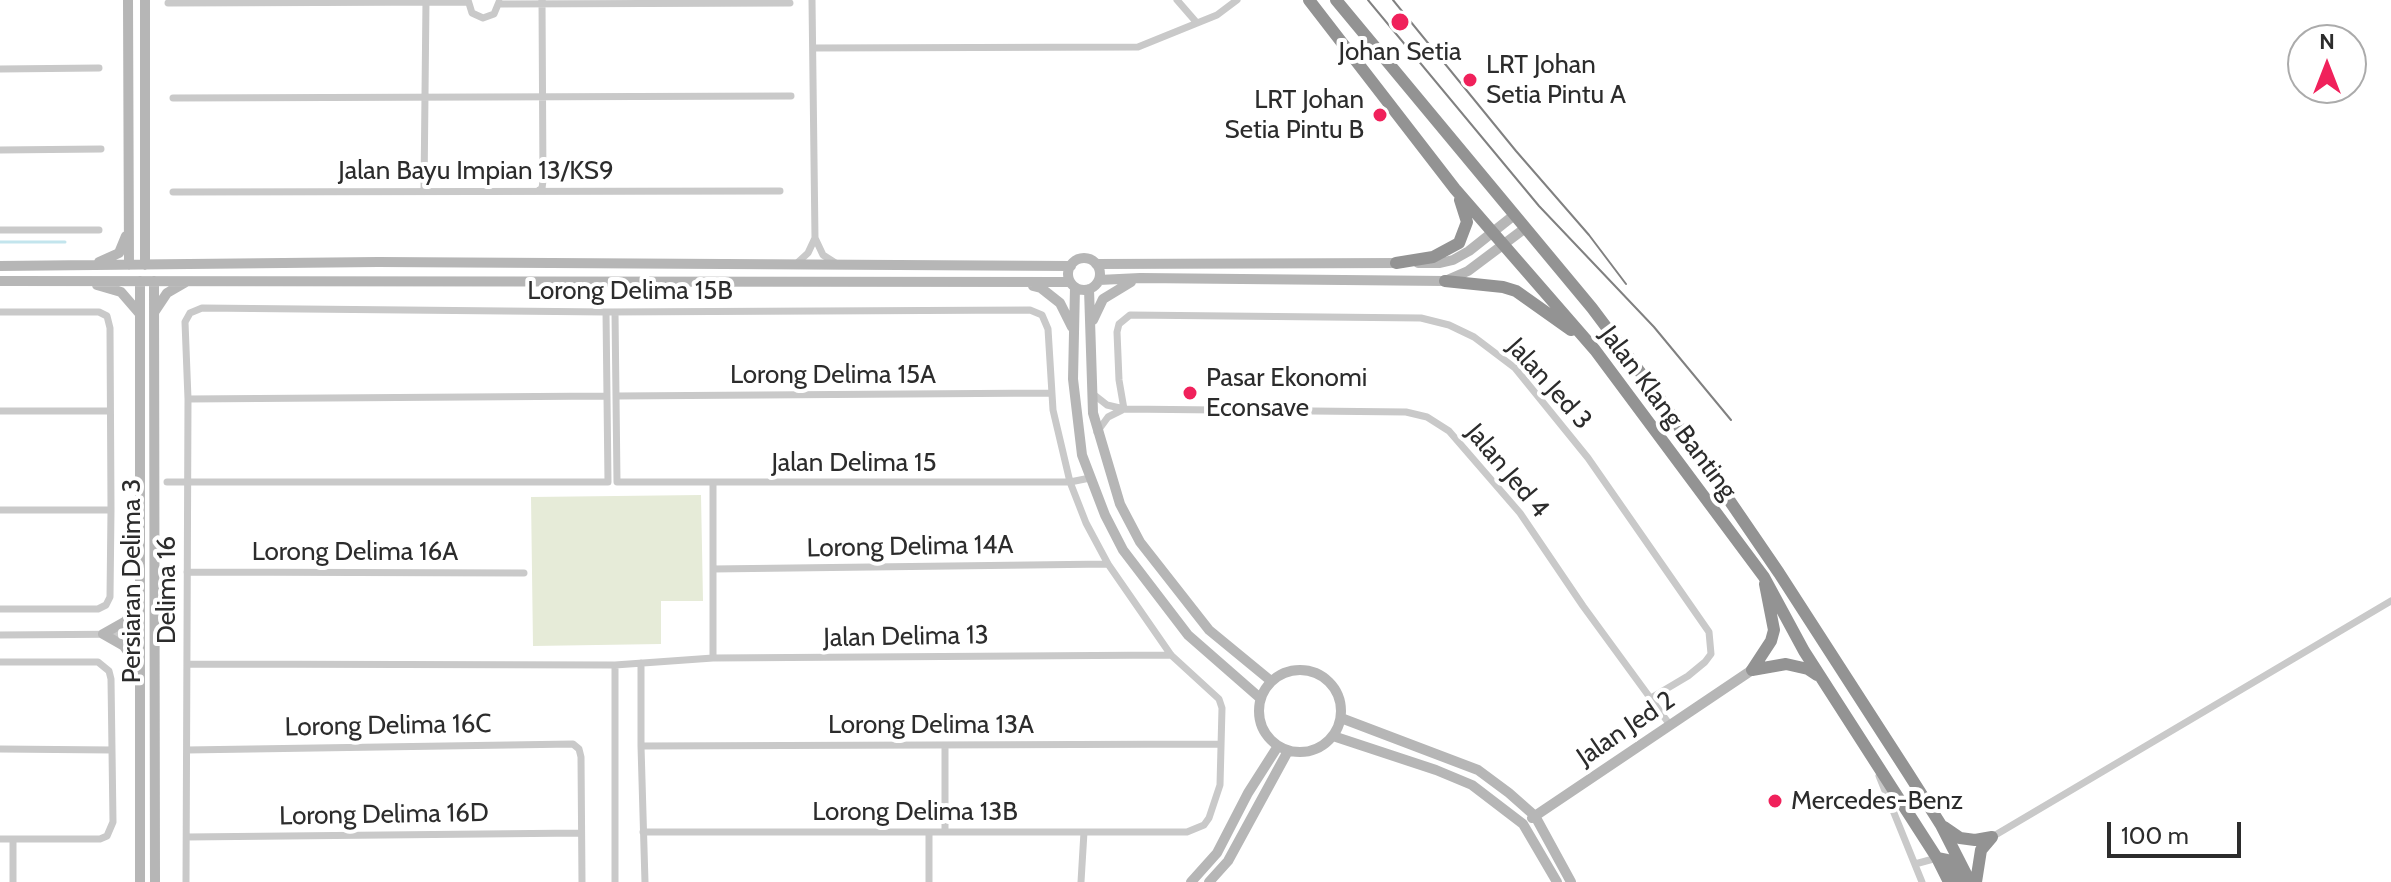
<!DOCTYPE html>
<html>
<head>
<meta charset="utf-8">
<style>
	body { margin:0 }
	#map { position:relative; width:2391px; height:882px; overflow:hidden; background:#fff; font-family:Cabin,sans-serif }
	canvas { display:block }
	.north { position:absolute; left:2287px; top:24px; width:80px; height:80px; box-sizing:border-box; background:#fff; border:2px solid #ababab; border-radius:50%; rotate:0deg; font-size:22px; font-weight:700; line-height:32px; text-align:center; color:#2c2c2c }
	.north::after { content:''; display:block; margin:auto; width:28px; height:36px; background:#f0215b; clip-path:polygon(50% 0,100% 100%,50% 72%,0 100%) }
	.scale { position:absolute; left:2107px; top:822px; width:134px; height:36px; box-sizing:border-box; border:4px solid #2c2c2c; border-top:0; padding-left:10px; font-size:24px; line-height:28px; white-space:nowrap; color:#2c2c2c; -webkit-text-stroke:6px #fff; paint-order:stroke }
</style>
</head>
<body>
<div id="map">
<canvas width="2391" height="882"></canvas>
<div class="north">N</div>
<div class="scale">100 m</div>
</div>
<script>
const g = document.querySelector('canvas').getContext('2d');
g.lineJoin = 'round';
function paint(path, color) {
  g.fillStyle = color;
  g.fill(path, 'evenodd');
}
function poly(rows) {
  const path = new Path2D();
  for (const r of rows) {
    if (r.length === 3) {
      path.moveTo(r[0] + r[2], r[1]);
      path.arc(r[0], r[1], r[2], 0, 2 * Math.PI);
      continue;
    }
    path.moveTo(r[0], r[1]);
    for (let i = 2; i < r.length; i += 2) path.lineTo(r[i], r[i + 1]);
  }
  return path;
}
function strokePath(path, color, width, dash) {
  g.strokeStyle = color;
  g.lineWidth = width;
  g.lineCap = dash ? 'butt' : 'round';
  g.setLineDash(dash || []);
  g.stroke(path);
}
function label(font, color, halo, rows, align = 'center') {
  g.font = font + ' Cabin,sans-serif';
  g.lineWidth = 8;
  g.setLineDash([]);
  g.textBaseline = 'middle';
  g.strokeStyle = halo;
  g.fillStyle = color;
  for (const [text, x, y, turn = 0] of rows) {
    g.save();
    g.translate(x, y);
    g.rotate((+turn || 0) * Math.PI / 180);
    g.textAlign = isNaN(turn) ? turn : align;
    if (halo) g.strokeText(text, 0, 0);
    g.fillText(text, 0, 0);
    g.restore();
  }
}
paint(poly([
	[701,495,703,601,661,601,661,644,533,646,531,497]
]), '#e6ebd8');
strokePath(poly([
	[0,242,65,242]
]), '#c3e5ed', 3);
strokePath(poly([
	[468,0,472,13,483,18,494,14,499,2],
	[812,0,815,238,823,255,837,264],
	[1177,0,1197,23],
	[168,3,468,2],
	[499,4,790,3],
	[813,48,1138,47,1217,15,1237,0],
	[0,69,99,68],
	[173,98,791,96],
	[0,150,101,149],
	[424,190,426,0],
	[538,191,542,188,543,181,542,0],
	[173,192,780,191],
	[0,230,99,230],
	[796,264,808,253,815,238],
	[0,312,99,312,107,316,110,328,111,510,110,597,106,605,98,609,0,609],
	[615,312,617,482,1070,482,1090,478],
	[1093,394,1107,405,1124,409,1406,412,1427,417,1449,431,1520,513,1583,606,1670,725],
	[617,396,1050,393],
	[188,399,607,396],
	[1124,409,1119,380,1117,332,1119,324,1130,315,1421,318,1449,325,1474,337,1515,368,1588,458,1709,632,1711,654,1705,662,1688,676,1651,698],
	[0,411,110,411],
	[1097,432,1108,417,1122,410],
	[167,482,608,482,606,312],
	[713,483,713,658],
	[0,510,111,510],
	[713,569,1108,564],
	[187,572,524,573],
	[0,635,140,634],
	[0,662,98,662,109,671,111,679,113,822,107,836,100,839,0,839],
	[641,663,641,746,645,882],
	[187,664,615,665,713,658,1171,655],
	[615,665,615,882],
	[945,745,945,832],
	[641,746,1221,744],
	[0,749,112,750],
	[187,750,573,744,579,749,581,757,582,882],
	[1879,776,1922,882],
	[929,832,929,882],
	[187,837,581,833],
	[1992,837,2391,601],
	[13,839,13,882],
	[1915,864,1937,858],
	[186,882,188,399,185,322,190,313,202,308,606,312,1030,310,1042,315,1048,329,1053,410,1070,482,1086,523,1108,564,1171,655,1219,699,1222,708,1220,785,1209,818,1204,825,1187,832,643,832],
	[1081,882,1084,832]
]), '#c9c9c9', 7);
strokePath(poly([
	[128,0,129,265],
	[145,0,145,265],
	[1084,274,16],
	[99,262,119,253,126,236],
	[1418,263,1440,263,1453,260,1469,251,1513,216],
	[1096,264,1402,263],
	[0,266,378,262,1071,266],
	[1099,280,1140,278,1445,281,1468,271,1524,229],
	[0,281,1070,282],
	[140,281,140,882],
	[154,281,155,882],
	[97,285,121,292,140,314],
	[1033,286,1041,288,1060,303,1072,327],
	[1075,287,1073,379,1082,455,1105,515,1123,550,1188,635,1260,698],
	[1089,289,1093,413,1120,504,1140,542,1209,630,1271,681],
	[155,311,167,293,186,282],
	[1093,320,1103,299,1131,282],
	[103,634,126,621,140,599],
	[103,634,124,646,139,667],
	[1300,711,41],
	[1341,718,1478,770,1509,793,1535,816,1571,882],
	[1333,736,1436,770,1472,785,1523,824,1557,882],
	[1532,818,1752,670],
	[1191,882,1217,853,1248,793,1278,746],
	[1209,882,1228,861,1288,751]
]), '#b6b6b6', 10);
strokePath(poly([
	[1309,0,1455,189,1595,350,1764,577,1804,651,1937,858,1949,882],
	[1336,0,1592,308,1658,396,1779,573,1908,773,1941,825,1970,882],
	[1396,263,1433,257,1459,243,1467,222,1460,200],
	[1445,281,1503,287,1516,291,1571,330],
	[1752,670,1771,641,1774,630,1765,584],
	[1752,670,1786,664,1808,669,1817,675],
	[1944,827,1960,838,1975,840,1992,837],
	[1937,858,1947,860,1960,882],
	[1976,882,1981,850,1992,837]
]), '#939393', 12);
strokePath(poly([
	[1368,0,1539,206,1654,327,1731,420],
	[1393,0,1516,151,1589,235,1626,284]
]), '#818181', 2);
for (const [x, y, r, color] of [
	[1400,22,10,"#f0215b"],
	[1470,80,8,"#f0215b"],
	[1380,115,8,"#f0215b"],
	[1190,393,8,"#f0215b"],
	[1775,801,8,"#f0215b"]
]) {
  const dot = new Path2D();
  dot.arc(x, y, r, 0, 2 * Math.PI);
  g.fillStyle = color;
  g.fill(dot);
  strokePath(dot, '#fff', 3);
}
label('26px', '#2c2c2c', '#fff', [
	["Johan Setia",1400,52,"center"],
	["LRT Johan",1486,65],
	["Setia Pintu A",1486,95],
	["LRT Johan",1364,100,"right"],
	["Setia Pintu B",1364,130,"right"],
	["Pasar Ekonomi",1206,378],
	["Econsave",1206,408],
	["Mercedes-Benz",1791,801]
], 'left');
label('26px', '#2c2c2c', '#fff', [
	["Jalan Bayu Impian 13/KS9",476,171],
	["Lorong Delima 15B",630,291],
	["Lorong Delima 15A",833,375],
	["Jalan Jed 3",1549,384,48],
	["Jalan Klang Banting",1668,413,53],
	["Jalan Delima 15",854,463],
	["Jalan Jed 4",1507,471,50],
	["Lorong Delima 14A",910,547,-1],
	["Lorong Delima 16A",355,552],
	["Persiaran Delima 3",132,581,-90],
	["Delima 16",167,590,-90],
	["Jalan Delima 13",906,637,-1],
	["Lorong Delima 13A",931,725],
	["Lorong Delima 16C",388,726,-1],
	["Jalan Jed 2",1626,729,-34],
	["Lorong Delima 13B",915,812],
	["Lorong Delima 16D",384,815,-1]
]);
</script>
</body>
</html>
